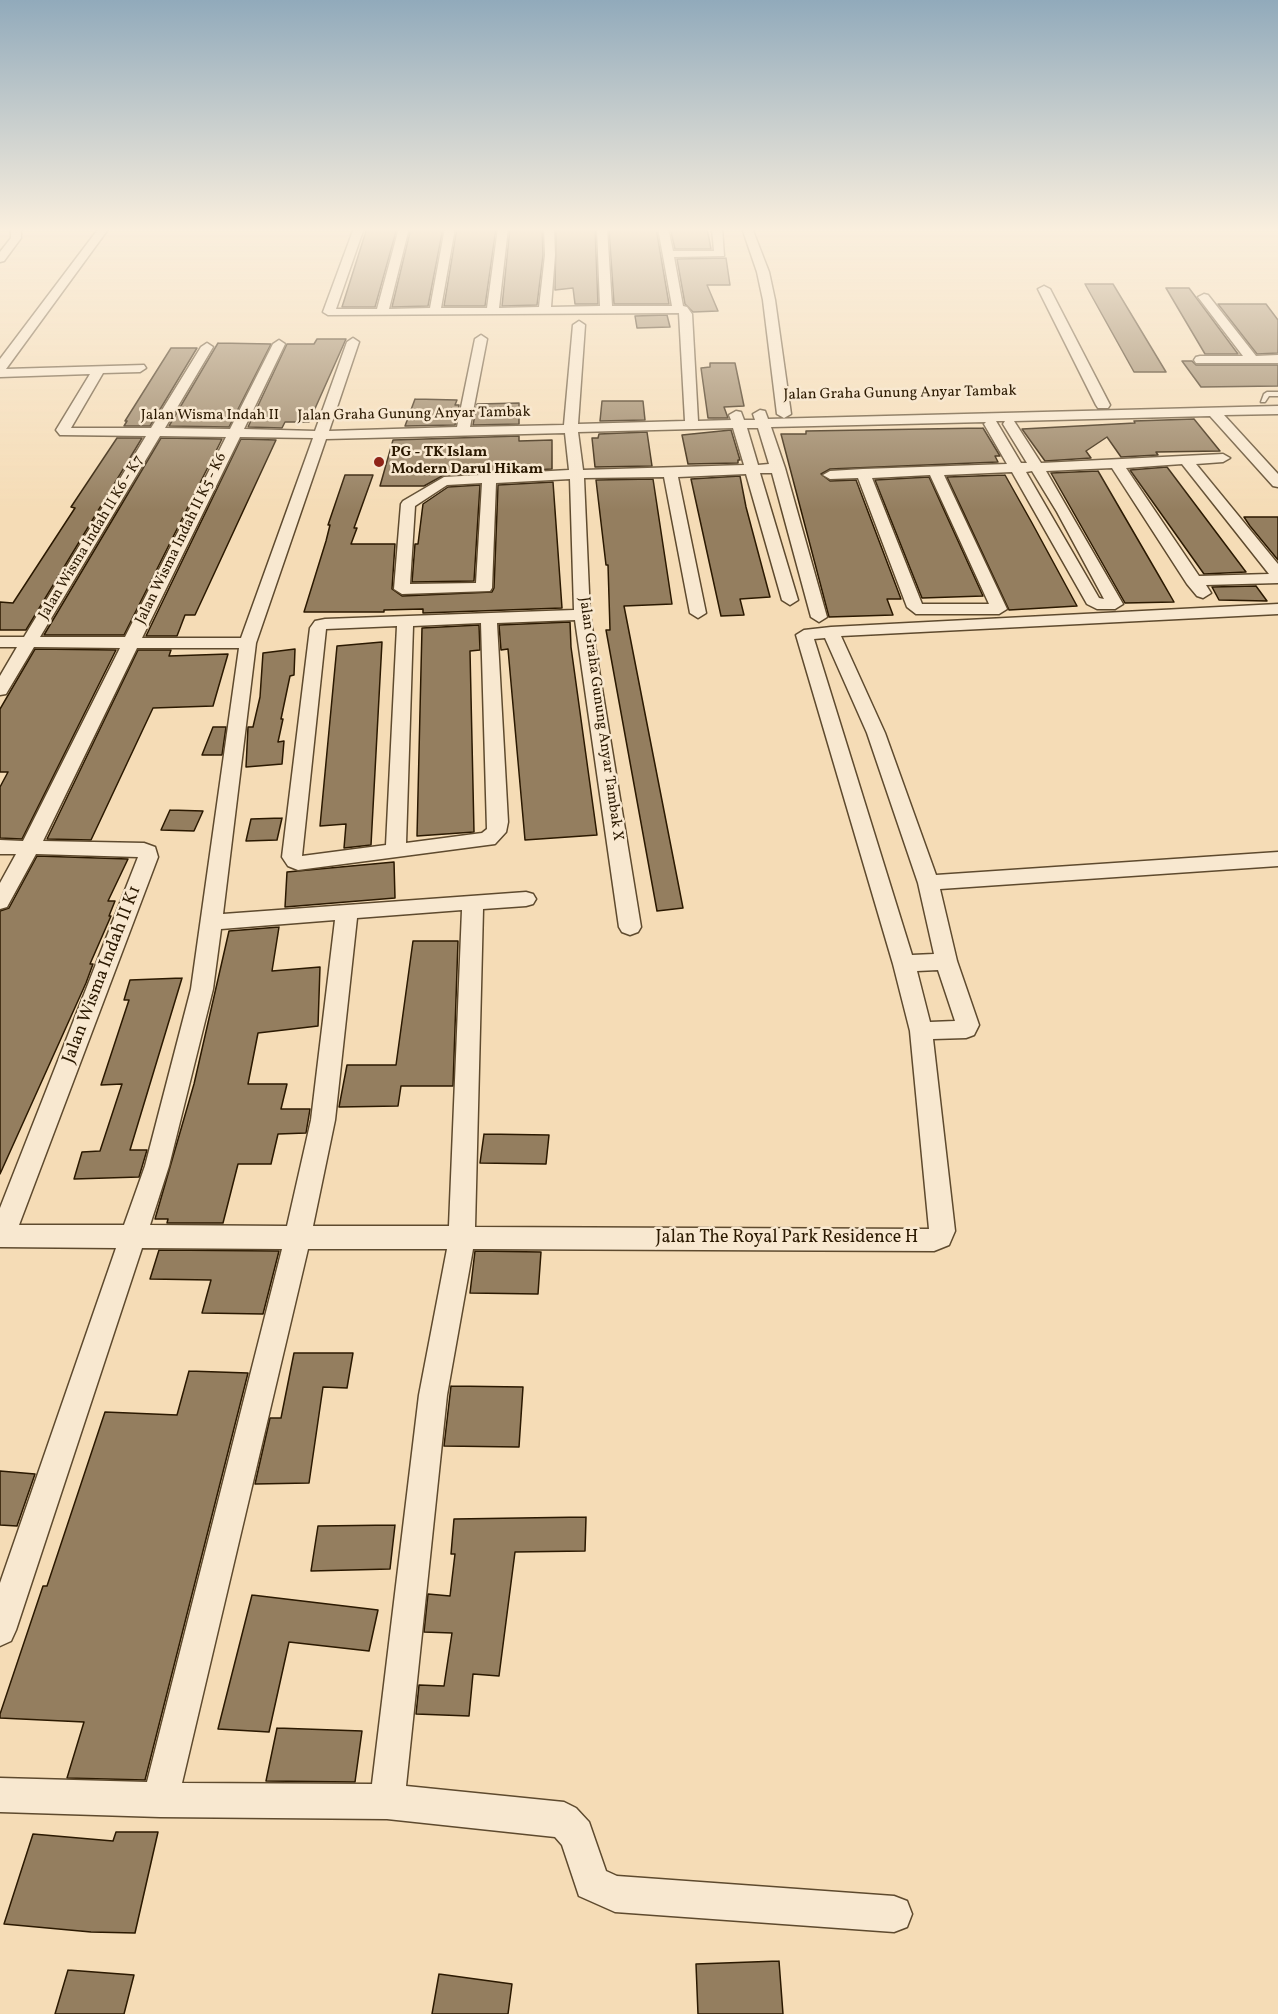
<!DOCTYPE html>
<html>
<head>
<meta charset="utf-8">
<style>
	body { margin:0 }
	canvas { display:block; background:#f5dcb6 }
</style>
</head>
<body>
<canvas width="1278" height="2014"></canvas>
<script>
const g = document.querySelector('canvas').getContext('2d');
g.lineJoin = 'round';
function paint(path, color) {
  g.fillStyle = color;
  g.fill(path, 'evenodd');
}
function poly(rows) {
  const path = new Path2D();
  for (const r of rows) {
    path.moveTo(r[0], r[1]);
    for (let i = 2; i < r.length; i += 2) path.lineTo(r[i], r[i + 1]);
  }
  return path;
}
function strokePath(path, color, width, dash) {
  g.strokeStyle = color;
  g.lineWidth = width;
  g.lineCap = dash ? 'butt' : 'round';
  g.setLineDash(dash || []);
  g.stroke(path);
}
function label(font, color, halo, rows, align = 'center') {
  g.font = font + ' Vollkorn,serif';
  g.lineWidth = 5;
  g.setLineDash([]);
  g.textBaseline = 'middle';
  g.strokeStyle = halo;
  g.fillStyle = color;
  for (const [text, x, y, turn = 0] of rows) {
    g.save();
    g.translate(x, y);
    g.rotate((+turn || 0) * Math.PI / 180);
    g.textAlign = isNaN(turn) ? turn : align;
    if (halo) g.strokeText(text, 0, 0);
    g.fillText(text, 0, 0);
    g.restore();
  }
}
const building = poly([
	[367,228,397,228,375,307,342,307,367,228],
	[411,228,443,228,428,306,392,307,411,228],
	[457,228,496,228,485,306,444,306,457,228],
	[510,228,542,228,543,255,537,305,502,306,510,228],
	[556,228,595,228,598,304,575,304,573,288,555,290,556,228],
	[609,228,656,228,669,304,614,304,609,228],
	[670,228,707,228,711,249,675,249,670,228],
	[726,258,730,285,707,285,718,311,693,312,685,304,677,259,726,258],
	[1085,284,1113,284,1166,372,1134,372,1085,284],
	[1166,288,1189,288,1238,354,1205,354,1166,288],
	[1218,304,1266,304,1278,320,1278,353,1257,354,1218,304],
	[667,315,670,327,637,328,635,316,667,315],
	[317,339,346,339,309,422,285,422,282,428,248,427,287,344,314,344,317,339],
	[218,343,271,344,229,427,169,426,218,343],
	[171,348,197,348,150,426,124,426,127,421,125,421,171,348],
	[1182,361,1192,361,1196,365,1278,365,1278,386,1201,387,1182,361],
	[710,363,735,363,744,406,724,407,728,418,708,418,701,368,710,367,710,363],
	[415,399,457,400,455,405,459,405,455,425,405,426,415,399],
	[602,401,643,401,645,420,600,421,602,401],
	[519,403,519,424,473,425,477,404,519,403],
	[1194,419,1220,451,1156,452,1158,455,1121,457,1107,437,1086,451,1091,458,1045,461,1022,429,1135,423,1134,421,1194,419],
	[983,428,1000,456,995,456,998,462,830,469,821,474,830,481,856,480,901,599,887,599,893,615,829,617,781,434,806,434,806,431,983,428],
	[731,430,740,460,738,460,738,463,688,464,682,435,731,430],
	[647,432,652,466,595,467,592,438,598,438,599,434,647,432],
	[519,436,519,441,552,440,552,469,444,475,424,486,380,486,393,440,519,436],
	[117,438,142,438,26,630,0,630,0,602,13,603,75,508,71,507,117,438],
	[161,438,222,439,124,635,44,635,161,438],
	[241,439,276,440,195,615,185,615,177,636,146,636,241,439],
	[1167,467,1246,572,1204,574,1130,470,1167,467],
	[1098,471,1159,576,1174,602,1125,603,1051,473,1098,471],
	[345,475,373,475,354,528,357,528,351,544,395,544,392,589,402,596,492,592,494,588,498,485,553,482,562,608,423,613,423,609,384,610,384,612,304,612,326,541,330,525,328,525,345,475],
	[1005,475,1032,523,1077,606,1009,610,947,477,1005,475],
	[740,476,746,507,770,597,740,599,744,615,721,616,691,479,740,476],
	[929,477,983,596,922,598,875,480,929,477],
	[653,479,672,604,624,606,683,908,657,911,606,630,610,630,608,565,606,565,596,480,653,479],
	[480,485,474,581,412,582,415,544,418,544,423,504,448,487,480,485],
	[1244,517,1278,517,1278,560,1250,526,1244,517],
	[1256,586,1267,601,1219,600,1212,587,1256,586],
	[570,622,571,647,597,835,525,840,508,649,501,650,499,625,570,622],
	[479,625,480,650,470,651,474,832,417,836,422,628,479,625],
	[382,642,371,845,344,848,346,824,320,826,337,646,382,642],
	[35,649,116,650,22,839,0,838,0,787,8,772,0,772,0,709,35,649],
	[295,649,294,675,290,676,281,719,283,719,278,742,284,741,282,764,246,767,248,727,253,727,260,697,263,653,295,649],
	[138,650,171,650,169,656,228,654,213,706,153,708,91,840,47,839,138,650],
	[213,727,226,727,222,755,202,755,213,727],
	[170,810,203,811,194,831,161,830,170,810],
	[282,818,277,840,246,841,251,819,282,818],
	[37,856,128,859,108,901,115,901,109,916,111,916,90,964,93,964,86,983,0,1174,0,911,9,908,37,856],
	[394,862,395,898,285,907,287,872,394,862],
	[279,927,272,971,320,967,318,1026,258,1033,248,1084,287,1084,281,1109,310,1109,306,1133,278,1134,271,1164,238,1164,223,1223,167,1223,168,1219,155,1219,194,1084,229,931,279,927],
	[413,941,458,941,453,1086,401,1086,398,1106,339,1107,347,1065,396,1065,413,941],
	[182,978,130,1150,147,1150,139,1177,74,1179,82,1152,100,1151,122,1084,101,1085,129,1000,124,1000,130,980,182,978],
	[484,1134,549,1135,546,1164,480,1163,484,1134],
	[159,1250,279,1251,263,1314,202,1313,211,1280,150,1279,159,1250],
	[475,1251,541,1252,538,1294,470,1293,475,1251],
	[294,1353,353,1353,347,1388,323,1387,309,1483,255,1484,270,1418,281,1418,294,1353],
	[189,1371,248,1373,145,1780,67,1778,84,1722,0,1718,0,1714,43,1586,47,1586,105,1412,177,1415,189,1371],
	[451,1386,523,1387,519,1447,444,1446,451,1386],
	[0,1471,35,1474,17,1526,0,1525,0,1471],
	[586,1517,585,1551,515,1552,499,1676,473,1674,469,1716,416,1714,419,1685,444,1686,452,1633,424,1632,428,1594,450,1596,455,1554,451,1554,454,1519,586,1517],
	[395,1525,390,1569,311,1571,318,1526,395,1525],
	[252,1595,378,1610,369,1651,289,1642,269,1732,218,1729,252,1595],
	[277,1728,362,1731,355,1782,266,1781,277,1728],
	[116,1832,158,1832,135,1933,91,1932,4,1924,33,1834,113,1841,116,1832],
	[779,1961,783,2014,698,2014,696,1964,779,1961],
	[68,1970,134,1975,124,2014,55,2014,68,1970],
	[439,1974,512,1984,508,2014,432,2014,439,1974]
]);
paint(building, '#947e5f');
strokePath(building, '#2b1901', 1.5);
const lane = poly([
	[1267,392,1278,392,1278,396,1269,396,1265,402,1261,402,1264,394,1267,392]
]);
const street = poly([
	[11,228,21,228,21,238,4,261,0,262,0,252,11,238,11,228],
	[99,228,109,228,6,369,144,365,146,368,140,372,103,373,71,428,151,428,201,347,207,343,213,347,165,428,230,429,273,344,279,340,285,344,244,429,315,431,347,342,353,338,359,342,329,431,457,427,475,339,481,335,487,339,470,427,564,425,573,325,579,321,585,325,578,424,685,421,679,313,328,315,323,312,354,228,364,228,336,309,377,309,399,228,409,228,389,309,430,308,445,228,455,228,441,308,487,308,498,228,508,228,499,308,539,307,545,255,544,228,554,228,555,255,551,307,600,306,597,228,607,228,612,306,672,306,658,228,668,228,673,251,714,251,712,228,722,228,724,256,674,257,683,306,687,307,692,314,698,421,731,420,729,415,736,411,741,412,744,420,755,420,753,414,760,410,765,411,768,419,1278,406,1278,414,1224,415,1278,474,1278,487,1273,486,1210,416,1014,421,1041,463,1223,454,1230,458,1223,462,1196,464,1278,564,1278,583,1206,585,1211,593,1203,598,1197,596,1187,584,1112,468,1046,471,1123,604,1115,609,1097,609,1087,604,1012,472,944,475,1007,609,999,614,916,614,907,607,858,478,830,479,823,475,830,471,863,469,1007,464,984,424,986,422,771,427,785,468,827,617,819,622,811,617,772,473,760,473,798,600,790,605,782,600,746,474,678,477,706,613,698,618,690,613,664,477,584,478,590,615,641,927,638,932,630,935,622,932,619,927,575,620,497,623,508,822,506,832,495,844,298,870,288,866,282,857,310,628,315,621,325,619,574,610,570,479,496,483,492,588,490,591,402,594,394,589,401,504,403,501,444,477,569,470,565,433,326,439,256,643,223,914,526,892,533,894,536,899,533,904,526,906,483,909,475,1227,929,1229,910,1031,893,964,796,635,804,630,831,627,1278,604,1278,614,841,636,885,733,936,875,1278,852,1278,866,940,889,957,961,979,1025,974,1035,966,1038,933,1039,955,1231,949,1245,934,1251,473,1249,447,1395,406,1786,564,1802,576,1808,589,1822,606,1871,617,1876,894,1896,907,1901,912,1914,907,1927,894,1932,615,1912,579,1896,562,1845,555,1837,387,1819,160,1817,0,1812,0,1778,147,1782,282,1249,142,1248,16,1630,11,1641,0,1646,0,1583,116,1248,0,1247,0,1208,138,857,36,854,7,907,0,909,0,883,16,854,0,854,0,840,23,841,120,648,34,647,6,694,0,695,0,676,17,647,0,647,0,637,24,637,146,436,60,435,56,430,90,374,0,377,0,359,99,228],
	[996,421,1005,421,1003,424,1027,463,1021,463,996,421],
	[733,428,744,465,583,470,578,432,733,428],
	[747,428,758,428,769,464,758,465,747,428],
	[160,436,226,437,125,637,40,637,160,436],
	[240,437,313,438,241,638,142,638,240,437],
	[1182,464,1269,574,1199,576,1126,468,1182,464],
	[1032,471,1057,512,1104,599,1099,598,1026,472,1032,471],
	[930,475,989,604,922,604,872,478,930,475],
	[482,483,476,583,410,584,415,506,447,485,482,483],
	[481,623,487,829,482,833,406,843,413,626,481,623],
	[397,626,386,845,302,856,326,629,397,626],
	[825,638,867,733,918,883,934,954,912,955,814,639,825,638],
	[137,648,239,648,191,989,145,1166,124,1225,19,1225,158,857,155,847,144,843,43,841,137,648],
	[462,910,449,1226,313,1226,335,1120,357,918,462,910],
	[335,920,311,1120,287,1226,150,1225,169,1166,213,989,221,929,335,920],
	[938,970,955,1021,930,1022,917,971,938,970],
	[308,1249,447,1249,419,1395,372,1784,182,1783,308,1249],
	[742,228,752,228,769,272,775,300,791,414,784,418,777,414,763,300,757,272,742,228],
	[1044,286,1050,289,1110,405,1108,408,1098,408,1096,405,1038,289,1044,286],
	[1204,294,1208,295,1256,356,1278,355,1278,363,1196,363,1194,360,1196,357,1200,356,1243,356,1198,297,1204,294]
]);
strokePath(lane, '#5e4a2e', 3);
strokePath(street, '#5e4a2e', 3);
paint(lane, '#f8e8d0');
paint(street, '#f8e8d0');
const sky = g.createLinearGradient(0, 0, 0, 510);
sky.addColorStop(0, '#91aabb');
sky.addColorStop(0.45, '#faefde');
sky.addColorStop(1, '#faefde00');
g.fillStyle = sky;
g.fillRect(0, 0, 1278, 510);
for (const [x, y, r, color] of [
	[379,462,6,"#8f2418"]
]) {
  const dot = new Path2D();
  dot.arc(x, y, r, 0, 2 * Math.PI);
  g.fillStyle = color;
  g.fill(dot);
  strokePath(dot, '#f8e8d0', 2);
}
label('15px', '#2b1901', '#f8e8d0', [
	["Jalan Graha Gunung Anyar Tambak",900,394,-1],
	["Jalan Graha Gunung Anyar Tambak",414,415,-1],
	["Jalan Wisma Indah II",210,416],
	["Jalan Wisma Indah II K6 - K7",92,538,-59],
	["Jalan Wisma Indah II K5 - K6",182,539,-64],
	["Jalan Graha Gunung Anyar Tambak X",600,719,82]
]);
label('bold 15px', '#2b1901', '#f8e8d0', [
	["PG - TK Islam",391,453],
	["Modern Darul Hikam",391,470]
], 'left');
label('18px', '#2b1901', '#f8e8d0', [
	["Jalan Wisma Indah II K1",103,975,-69],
	["Jalan The Royal Park Residence H",787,1239]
]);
</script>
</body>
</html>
